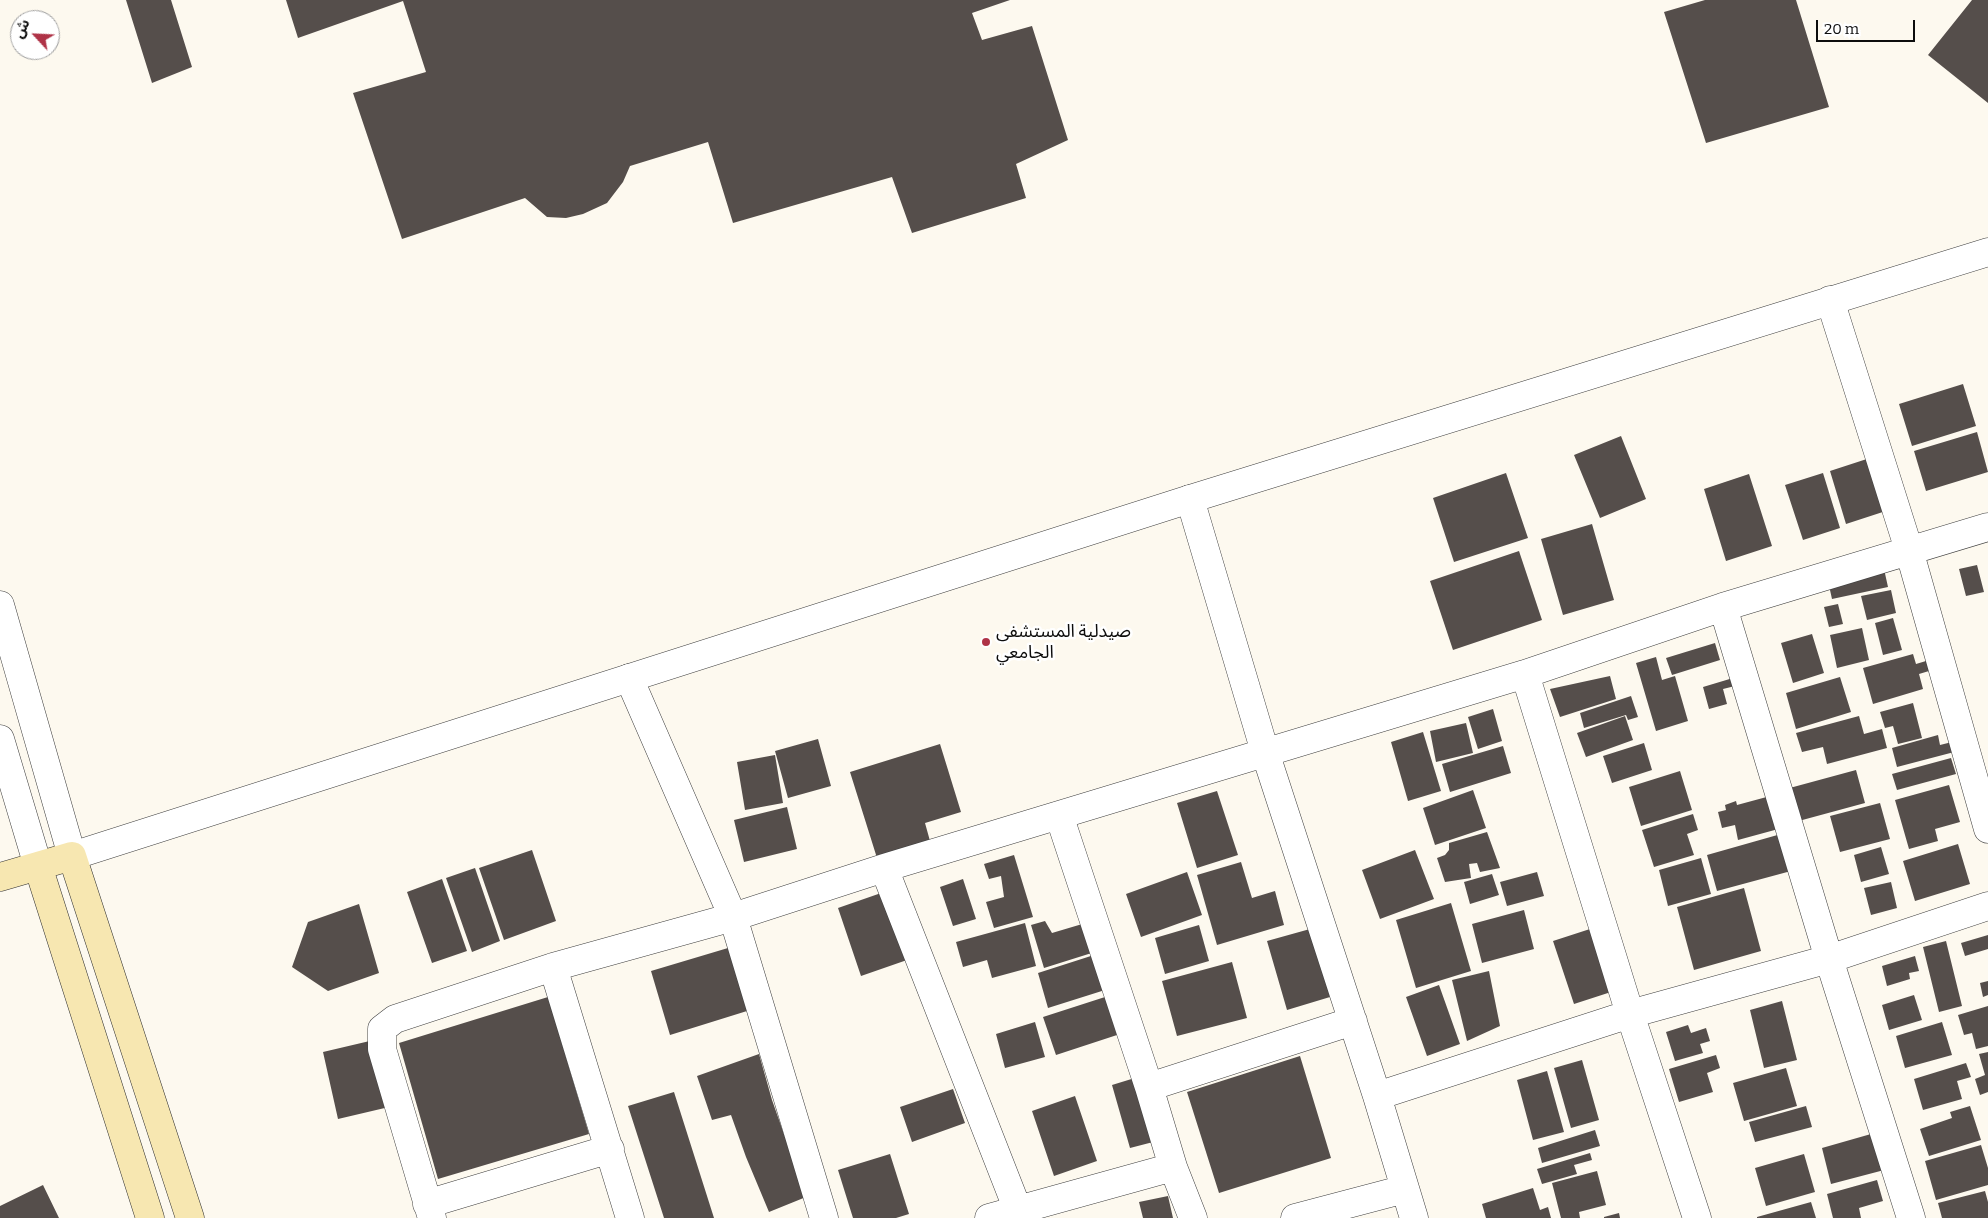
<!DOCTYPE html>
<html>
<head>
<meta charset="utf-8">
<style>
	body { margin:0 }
	#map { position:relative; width:1988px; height:1218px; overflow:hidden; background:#fdf9ef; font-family:Bitter,"Noto Sans Arabic",serif }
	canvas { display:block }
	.north { position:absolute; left:10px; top:10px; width:50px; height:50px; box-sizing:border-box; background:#fff; border:1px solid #9e9e9e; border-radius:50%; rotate:295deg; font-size:14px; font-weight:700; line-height:20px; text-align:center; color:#0d0d0d }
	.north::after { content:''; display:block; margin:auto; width:18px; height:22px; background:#af3347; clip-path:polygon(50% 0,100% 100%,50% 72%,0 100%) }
	.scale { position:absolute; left:1816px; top:20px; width:99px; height:22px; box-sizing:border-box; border:2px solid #0d0d0d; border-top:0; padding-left:6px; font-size:15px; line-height:18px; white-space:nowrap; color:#0d0d0d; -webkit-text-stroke:4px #fff; paint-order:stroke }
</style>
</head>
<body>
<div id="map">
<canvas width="1988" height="1218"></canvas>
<div class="north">ش</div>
<div class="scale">20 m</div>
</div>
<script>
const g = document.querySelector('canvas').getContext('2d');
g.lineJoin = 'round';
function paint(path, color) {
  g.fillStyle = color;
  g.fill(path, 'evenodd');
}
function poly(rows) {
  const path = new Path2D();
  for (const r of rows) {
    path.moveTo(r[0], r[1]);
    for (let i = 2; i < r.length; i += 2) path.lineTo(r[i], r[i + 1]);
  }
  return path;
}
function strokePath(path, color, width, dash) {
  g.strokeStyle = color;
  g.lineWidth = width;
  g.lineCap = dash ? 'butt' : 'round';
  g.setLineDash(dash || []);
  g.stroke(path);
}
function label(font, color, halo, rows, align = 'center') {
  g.font = font + ' Bitter,"Noto Sans Arabic",serif';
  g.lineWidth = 5;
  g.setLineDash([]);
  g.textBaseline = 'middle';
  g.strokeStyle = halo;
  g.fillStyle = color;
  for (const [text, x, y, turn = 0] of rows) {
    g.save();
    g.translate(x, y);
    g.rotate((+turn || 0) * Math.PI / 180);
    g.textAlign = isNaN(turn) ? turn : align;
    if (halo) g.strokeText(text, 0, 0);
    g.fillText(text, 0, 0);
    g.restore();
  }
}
paint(poly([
	[126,0,171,0,192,67,152,83],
	[286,0,1010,0,972,13,982,40,1032,26,1068,140,1016,164,1026,198,912,233,892,177,733,223,708,142,630,166,623,182,607,203,583,214,566,218,547,217,525,198,402,239,353,93,426,72,403,1,298,38],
	[1705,0,1796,0,1829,107,1706,143,1664,12],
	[1972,0,1988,0,1988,103,1928,55],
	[1963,384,1976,426,1912,446,1899,404],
	[1977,432,1988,472,1926,491,1914,451],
	[1621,436,1646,499,1600,518,1574,455],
	[1876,456,1892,509,1846,524,1830,471],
	[1506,473,1528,538,1454,562,1433,498],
	[1823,473,1840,528,1803,540,1785,485],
	[1749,474,1772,546,1726,561,1704,489],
	[1592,524,1614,600,1563,615,1541,539],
	[1519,551,1542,620,1453,650,1430,581],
	[1977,565,1984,592,1966,596,1959,569],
	[1884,569,1888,587,1832,599,1828,581],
	[1891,590,1896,613,1867,620,1861,596],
	[1838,604,1843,624,1829,627,1824,607],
	[1893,618,1902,650,1883,655,1875,623],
	[1862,628,1869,660,1837,668,1830,635],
	[1812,634,1824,673,1793,683,1781,643],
	[1715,643,1720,660,1672,675,1666,658],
	[1913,654,1916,664,1926,661,1929,671,1919,674,1923,689,1873,704,1863,668],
	[1656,657,1662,680,1675,676,1688,721,1656,731,1636,663],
	[1610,676,1616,699,1560,717,1550,689],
	[1840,677,1851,712,1796,729,1786,693],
	[1733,678,1735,686,1723,689,1727,704,1709,709,1703,687],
	[1631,696,1638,717,1628,720,1626,715,1584,728,1580,713],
	[1913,703,1922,738,1898,744,1893,726,1885,728,1880,712],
	[1493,709,1502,741,1478,749,1468,717],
	[1625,716,1633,740,1586,757,1577,733],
	[1859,716,1864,734,1882,729,1887,748,1827,764,1823,747,1802,752,1796,733],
	[1466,723,1473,753,1436,762,1430,731],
	[1423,732,1441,791,1408,801,1391,742],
	[1938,735,1940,745,1956,741,1958,751,1897,767,1892,748],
	[818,739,831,786,788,798,775,751],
	[1644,743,1652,770,1612,783,1603,756],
	[940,744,961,812,925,823,930,841,877,858,850,772],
	[1503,746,1511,773,1450,792,1442,764],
	[775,755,783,803,745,810,737,762],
	[1951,758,1956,774,1897,790,1892,774],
	[1856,770,1865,803,1795,822,1786,789],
	[1680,771,1692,810,1641,826,1629,787],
	[1949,785,1960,822,1935,829,1938,841,1909,849,1895,800],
	[1473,790,1486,828,1435,845,1423,808],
	[1217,791,1238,855,1197,868,1177,803],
	[1774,795,1782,828,1738,840,1735,825,1722,828,1718,812,1726,810,1725,805,1736,801,1737,805],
	[1880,803,1890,839,1840,852,1830,816],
	[787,807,797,849,744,862,734,820],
	[1693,814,1698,830,1687,834,1694,855,1654,867,1642,830],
	[1487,832,1500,868,1480,872,1477,863,1469,864,1471,878,1445,882,1437,858,1445,855,1449,850,1449,843],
	[1781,834,1791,871,1717,891,1707,855],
	[1958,844,1970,884,1915,901,1903,861],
	[1881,847,1889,874,1861,882,1854,855],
	[532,850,556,921,504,940,479,868],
	[1415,850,1434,899,1380,919,1362,870],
	[1014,855,1033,917,994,928,986,902,1004,897,1001,876,989,879,984,864],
	[1701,858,1711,894,1668,906,1659,870],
	[1241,862,1252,898,1275,891,1284,925,1217,945,1197,875],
	[475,868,500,941,472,952,446,878],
	[1187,872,1202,915,1141,937,1126,894],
	[1537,872,1544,896,1507,906,1500,882],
	[1492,874,1499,895,1470,904,1464,882],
	[442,879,467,951,432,963,407,892],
	[963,879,976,919,953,926,940,887],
	[1891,882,1897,908,1871,915,1864,888],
	[1744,888,1761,951,1694,970,1677,907],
	[884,892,907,960,861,976,838,908],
	[1451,903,1471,971,1416,988,1396,920],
	[359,904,379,973,328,991,292,967,308,922],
	[1524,910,1534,949,1482,963,1472,924],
	[1045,921,1052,933,1089,922,1098,951,1044,968,1031,925],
	[1025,923,1036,966,992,978,987,960,963,967,956,942],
	[1199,925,1209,961,1165,974,1155,938],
	[1310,929,1330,997,1287,1010,1267,941],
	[1590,929,1611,992,1574,1004,1553,941],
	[1988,935,1988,949,1965,956,1961,943],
	[1946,941,1962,1006,1939,1012,1923,947],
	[728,948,747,1011,670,1035,651,971],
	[1094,955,1105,990,1048,1008,1038,973],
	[1915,956,1919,971,1909,973,1910,979,1887,986,1882,966],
	[1232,962,1247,1018,1177,1036,1162,981],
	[1489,971,1500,1026,1467,1041,1452,980],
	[1988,981,1988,995,1983,997,1980,983],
	[1439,985,1460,1044,1427,1056,1406,997],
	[1914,995,1922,1020,1889,1030,1882,1005],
	[548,997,589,1134,438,1179,399,1043],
	[1105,997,1117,1035,1056,1055,1043,1017],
	[1782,1001,1797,1060,1764,1068,1750,1010],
	[1988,1006,1988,1046,1976,1049,1972,1033,1964,1035,1958,1015],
	[1035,1022,1045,1057,1005,1068,996,1034],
	[1942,1022,1952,1055,1905,1068,1896,1036],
	[1688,1025,1691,1033,1706,1028,1710,1041,1700,1044,1703,1053,1675,1061,1666,1032],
	[374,1040,389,1107,338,1119,323,1052],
	[1988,1052,1988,1092,1980,1095,1975,1079,1985,1075,1979,1054],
	[759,1054,772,1100,806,1197,769,1212,746,1157,731,1115,712,1120,697,1076],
	[1716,1055,1720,1068,1707,1073,1713,1092,1679,1102,1669,1069],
	[1300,1056,1331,1158,1219,1193,1187,1092],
	[1582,1060,1599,1120,1571,1128,1554,1068],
	[1966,1063,1971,1077,1957,1081,1962,1099,1923,1110,1914,1079],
	[1786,1068,1797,1106,1744,1121,1733,1083],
	[1547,1071,1564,1132,1533,1140,1517,1080],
	[1138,1077,1157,1141,1130,1148,1112,1085],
	[953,1089,965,1123,912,1142,900,1107],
	[674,1092,714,1218,664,1218,628,1106],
	[1075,1096,1097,1161,1054,1176,1032,1111],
	[1806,1106,1812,1127,1755,1142,1749,1122],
	[1970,1106,1981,1140,1929,1156,1920,1129,1952,1118,1950,1112],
	[1595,1130,1600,1146,1542,1163,1538,1148],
	[1878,1132,1888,1169,1831,1184,1822,1148],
	[1981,1145,1988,1168,1988,1185,1936,1200,1925,1161],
	[1590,1153,1592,1160,1574,1165,1577,1174,1542,1184,1537,1169],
	[890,1154,909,1214,896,1218,853,1218,838,1170],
	[1804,1154,1815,1192,1766,1206,1755,1168],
	[1597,1171,1606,1205,1579,1212,1580,1218,1561,1218,1552,1183],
	[1877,1180,1883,1201,1859,1208,1861,1218,1833,1218,1827,1194],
	[43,1185,59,1218,0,1218,0,1206],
	[1533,1188,1540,1210,1548,1207,1551,1218,1486,1218,1482,1204],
	[1985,1191,1988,1202,1988,1218,1942,1218,1938,1203],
	[1168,1196,1173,1218,1143,1218,1139,1202],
	[1811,1202,1816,1218,1757,1218,1757,1217],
	[1619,1213,1620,1218,1604,1218,1604,1217]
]), '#554e4b');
const minor = poly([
	[1830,300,1909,550,1988,829],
	[1190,499,1265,752,1377,1096,1414,1218],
	[0,605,72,856],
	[1723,607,1829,959,1911,1218],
	[1525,674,1630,1014,1697,1218],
	[629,678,733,917,824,1218],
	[0,739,38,866],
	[1059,815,1149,1087,1173,1167,1193,1218],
	[884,868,1021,1218],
	[553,967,630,1218],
	[1149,1087,1353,1021],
	[1377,1096,1630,1014,1829,959,1988,906],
	[427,1204,610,1149],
	[432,1218,382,1049,382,1029,395,1019,553,967,733,917,884,868,1525,674,1723,607,1988,527],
	[989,1218,1173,1167],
	[1295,1218,1405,1189]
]);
const tertiary = poly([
	[72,856,1190,499,1988,252]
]);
const secondary = poly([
	[38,866,150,1218],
	[0,877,72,856,190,1218]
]);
strokePath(minor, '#404040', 29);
strokePath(tertiary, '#404040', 29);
strokePath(secondary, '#2f2f2f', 29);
strokePath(minor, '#fff', 28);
strokePath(tertiary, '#fff', 28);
strokePath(secondary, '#f7e7b1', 28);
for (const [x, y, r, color] of [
	[986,642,5,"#af3347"]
]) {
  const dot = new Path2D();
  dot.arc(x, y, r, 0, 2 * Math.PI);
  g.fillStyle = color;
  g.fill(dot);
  strokePath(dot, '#fff', 2);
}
label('18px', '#0d0d0d', '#fff', [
	["صيدلية المستشفى",996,632],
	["الجامعي",996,653]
], 'left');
</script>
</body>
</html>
